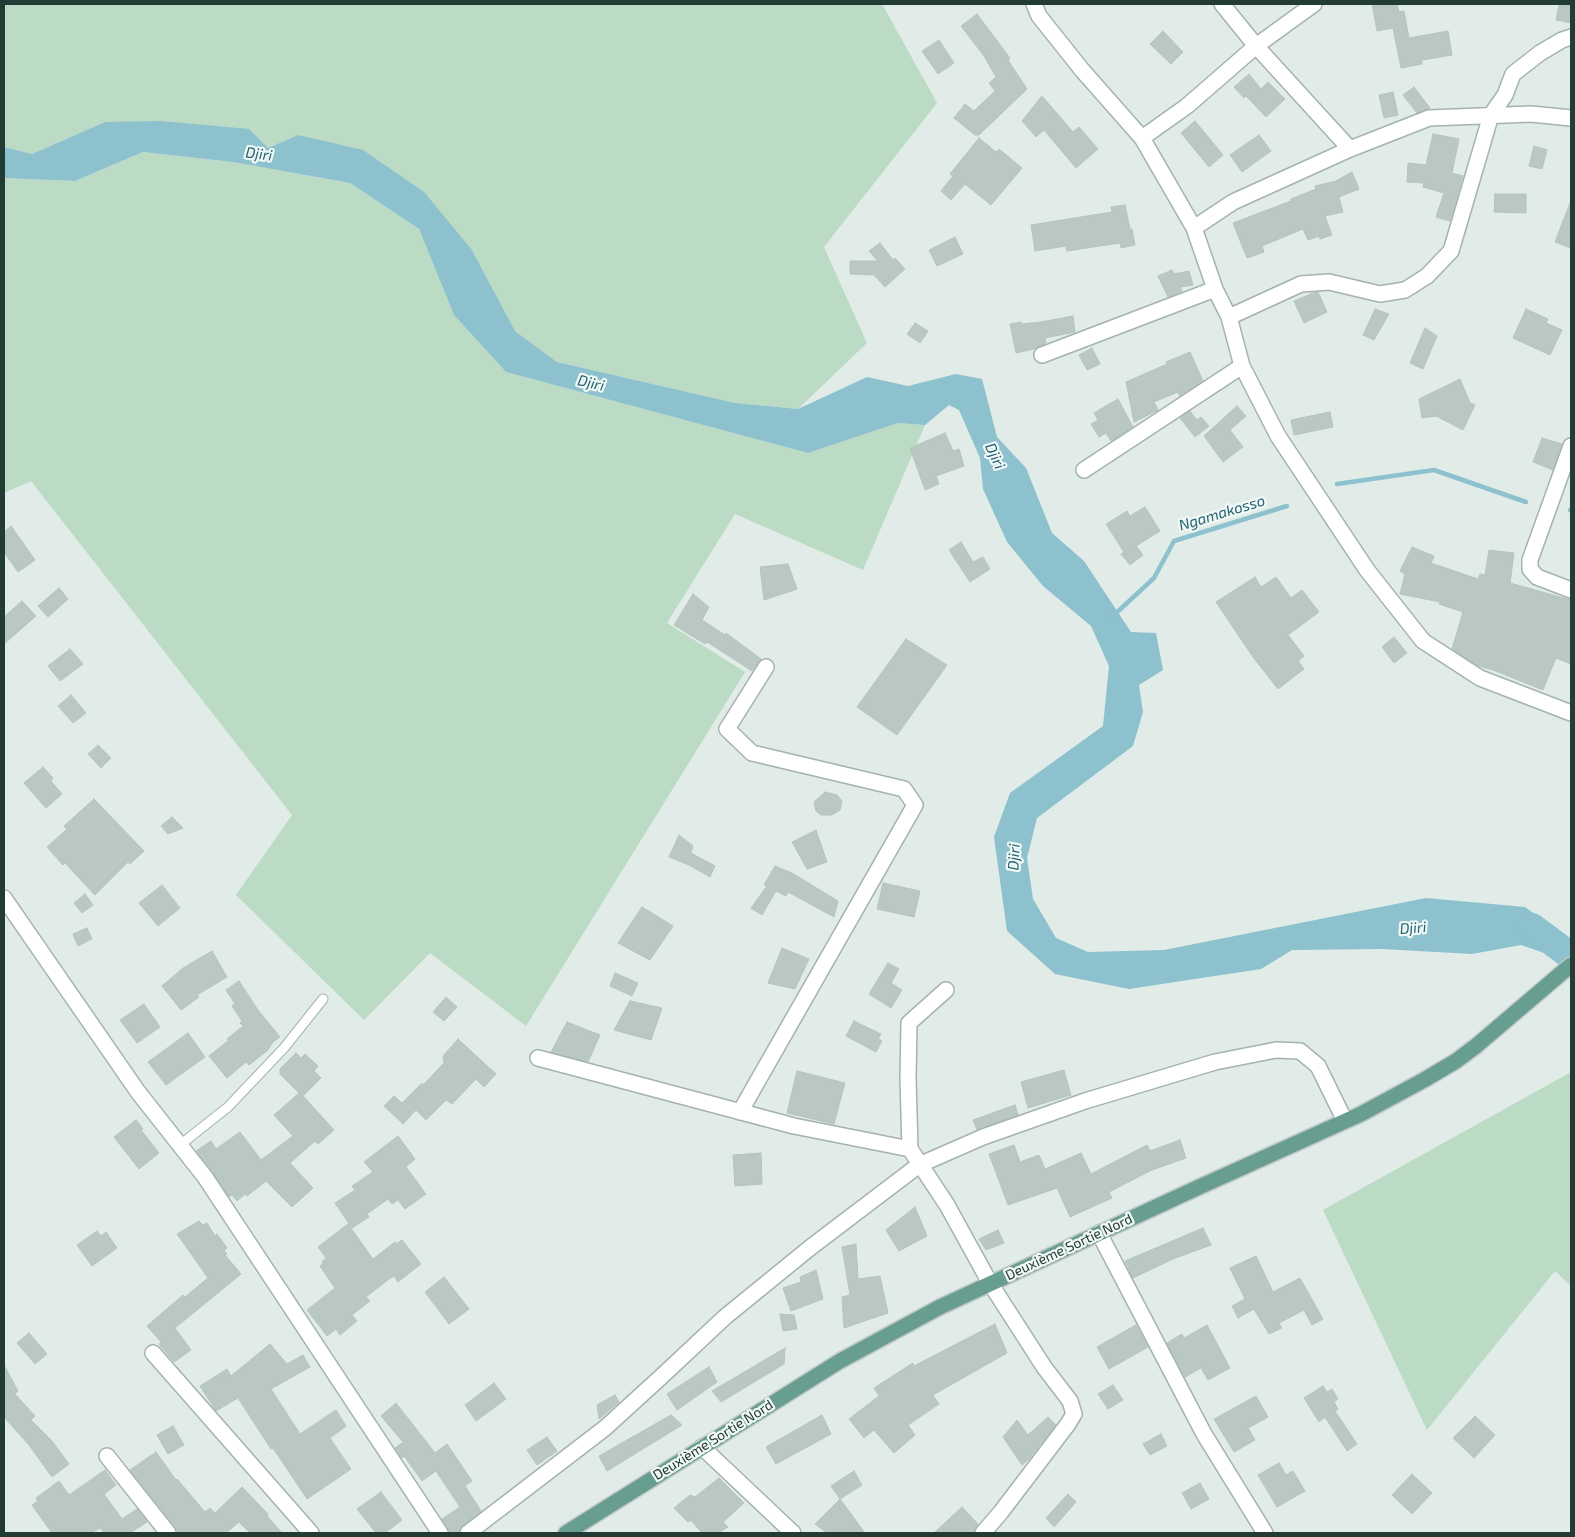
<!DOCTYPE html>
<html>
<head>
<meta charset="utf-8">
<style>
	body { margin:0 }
	#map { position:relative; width:1575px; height:1537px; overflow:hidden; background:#e1ebe7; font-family:"Exo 2",sans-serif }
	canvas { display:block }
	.frame { position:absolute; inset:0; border:5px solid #223b35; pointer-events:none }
</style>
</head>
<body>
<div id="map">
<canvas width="1575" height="1537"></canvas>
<div class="frame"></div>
</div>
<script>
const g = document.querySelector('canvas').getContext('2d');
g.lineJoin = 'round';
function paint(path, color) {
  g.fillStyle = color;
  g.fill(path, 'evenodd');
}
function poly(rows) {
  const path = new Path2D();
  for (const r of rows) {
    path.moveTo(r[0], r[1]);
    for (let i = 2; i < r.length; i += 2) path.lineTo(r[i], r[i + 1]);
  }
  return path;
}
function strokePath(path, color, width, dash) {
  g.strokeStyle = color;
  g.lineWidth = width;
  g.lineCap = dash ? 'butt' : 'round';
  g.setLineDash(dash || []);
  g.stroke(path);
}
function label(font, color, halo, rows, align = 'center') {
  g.font = font + ' "Exo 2",sans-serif';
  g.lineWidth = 4.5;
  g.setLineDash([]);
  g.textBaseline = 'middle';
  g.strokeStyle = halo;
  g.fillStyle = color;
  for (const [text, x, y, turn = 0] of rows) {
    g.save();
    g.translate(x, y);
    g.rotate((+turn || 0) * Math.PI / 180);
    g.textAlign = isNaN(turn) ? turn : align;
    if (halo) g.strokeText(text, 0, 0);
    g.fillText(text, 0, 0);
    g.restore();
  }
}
paint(poly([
	[4,4,882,4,937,103,824,247,867,343,798,409,735,403,557,362,515,331,472,250,298,135,268,148,105,122,32,154,4,147],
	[143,152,233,162,350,183,419,229,454,315,506,372,808,453,898,423,925,425,863,570,735,514,667,623,745,672,526,1026,430,953,364,1020,236,895,292,815,31,481,4,493,4,178,75,181],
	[1571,1072,1571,1286,1555,1271,1427,1430,1323,1210]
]), '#bbdbc5');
paint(poly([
	[161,121,249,129,268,148,298,135,363,150,424,192,472,250,515,331,557,362,735,403,798,409,867,377,908,386,956,374,982,379,997,437,1026,468,1052,533,1084,561,1131,632,1156,633,1163,670,1139,685,1143,712,1133,746,1037,818,1027,858,1033,899,1056,938,1088,952,1164,950,1426,898,1525,907,1571,940,1553,956,1521,945,1472,954,1382,949,1292,950,1261,969,1129,989,1055,974,1007,931,994,837,1010,793,1103,726,1109,666,1091,626,1043,586,1007,542,983,489,980,458,959,410,949,405,925,425,898,423,808,453,506,372,454,315,419,229,350,183,233,162,143,152,75,181,4,178,4,147,32,154,105,122]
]), '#8cc1cd');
strokePath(poly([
	[1337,484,1434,470,1526,502],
	[1570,510,1571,511],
	[1113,616,1154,578,1174,541,1287,506]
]), '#8cc1cd', 4.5);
strokePath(poly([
	[1532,927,1571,956]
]), '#8cc1cd', 28);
const building = poly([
	[1372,4,1397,4,1399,12,1404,11,1409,38,1448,31,1452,55,1422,60,1422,64,1401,68,1393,28,1377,31,1372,4],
	[1559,4,1571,4,1571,23,1556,20,1559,4],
	[977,14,1010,58,1008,60,1027,89,979,135,975,135,954,118,965,104,974,111,995,91,989,83,996,77,984,56,961,26,977,14],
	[1163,31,1183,52,1171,64,1150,44,1163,31],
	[939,40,954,63,938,74,922,51,939,40],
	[1249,74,1261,89,1268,82,1285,99,1266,117,1246,96,1244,98,1234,87,1249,74],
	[1414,87,1430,108,1429,109,1417,113,1403,95,1414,87],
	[1393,92,1398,115,1384,118,1379,95,1393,92],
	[1042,96,1073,132,1079,127,1098,149,1076,168,1044,130,1036,137,1022,121,1042,96],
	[1195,121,1223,155,1209,167,1181,133,1195,121],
	[1433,134,1459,139,1452,173,1463,176,1450,221,1436,217,1444,193,1423,187,1424,183,1407,182,1408,163,1426,165,1433,134],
	[1259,135,1271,151,1242,172,1230,155,1259,135],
	[979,138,996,152,999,149,1022,168,991,205,965,184,951,200,941,191,953,176,950,174,979,138],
	[1534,146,1547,150,1542,169,1529,166,1534,146],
	[1352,172,1359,189,1339,197,1343,212,1325,216,1332,235,1320,239,1319,236,1308,240,1303,229,1262,246,1264,252,1247,258,1233,223,1291,201,1291,199,1316,189,1315,186,1336,181,1352,172],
	[1495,194,1526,194,1526,213,1494,212,1495,194],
	[1570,203,1571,203,1571,248,1555,242,1570,203],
	[1125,205,1130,229,1132,229,1135,245,1121,248,1120,243,1067,251,1066,246,1035,251,1031,225,1112,212,1111,207,1125,205],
	[955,237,963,254,937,266,929,250,955,237],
	[880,243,893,260,895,258,905,269,885,287,874,275,850,274,850,261,878,261,869,251,880,243],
	[1172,270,1174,274,1189,271,1193,285,1180,287,1182,291,1168,297,1158,276,1172,270],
	[1318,292,1327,312,1304,323,1294,301,1313,293,1318,292],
	[1375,309,1389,314,1374,340,1363,335,1375,309],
	[1526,309,1548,319,1546,323,1562,330,1550,355,1513,338,1526,309],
	[1073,316,1075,332,1045,338,1046,343,1034,349,1016,353,1010,324,1021,322,1022,324,1041,322,1073,316],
	[915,323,928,331,920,343,907,334,915,323],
	[1425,328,1437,336,1423,369,1410,363,1425,328],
	[1092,348,1100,364,1087,370,1079,355,1092,348],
	[1190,352,1203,381,1180,396,1178,392,1154,402,1158,410,1134,422,1126,382,1167,364,1166,362,1190,352],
	[1460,379,1470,403,1475,405,1463,430,1436,416,1422,418,1419,399,1460,379],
	[1118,399,1133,427,1111,441,1106,433,1099,437,1091,424,1098,420,1094,413,1118,399],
	[1237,406,1246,416,1230,430,1243,447,1223,462,1204,436,1237,406],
	[1190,411,1197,420,1201,417,1209,426,1195,437,1180,418,1190,411],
	[1330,412,1333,427,1294,435,1291,420,1330,412],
	[945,433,953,451,959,449,964,466,936,476,939,484,925,490,910,448,945,433],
	[1542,438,1562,444,1553,470,1533,462,1542,438],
	[1145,507,1160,531,1136,546,1143,555,1130,565,1121,554,1124,552,1106,524,1127,511,1130,516,1145,507],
	[11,526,35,560,18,572,4,552,4,532,11,526],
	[961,542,973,562,983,557,990,569,970,582,949,550,961,542],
	[1412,547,1434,556,1431,563,1478,579,1480,574,1485,575,1489,550,1514,553,1510,583,1571,600,1571,664,1556,658,1543,690,1493,670,1479,666,1452,649,1463,612,1439,604,1440,602,1400,594,1405,574,1400,571,1412,547],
	[788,564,797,589,764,600,760,567,788,564],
	[1255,577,1261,587,1276,577,1291,598,1302,590,1319,612,1288,635,1304,656,1298,661,1304,669,1278,689,1253,657,1216,602,1255,577],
	[59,588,68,599,48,617,38,606,59,588],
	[693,594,709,607,702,620,725,635,726,633,761,659,752,671,707,642,705,644,674,625,693,594],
	[22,601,36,616,4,644,4,617,22,601],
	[1394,637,1407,653,1394,663,1382,647,1394,637],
	[906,639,947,665,897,735,857,707,906,639],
	[70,649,83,664,60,681,48,666,70,649],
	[71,695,86,713,73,723,58,706,71,695],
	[98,745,111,758,101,768,88,754,98,745],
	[43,767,53,778,51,781,62,794,46,808,24,783,43,767],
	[825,792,837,795,842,801,840,810,832,815,821,815,816,811,814,802,825,792],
	[94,799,144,851,130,864,128,862,95,895,65,863,63,865,47,847,67,829,64,826,94,799],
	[172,817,183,828,168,834,161,826,172,817],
	[816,830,827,862,807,869,792,842,816,830],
	[679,835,693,846,691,853,715,866,710,877,689,865,669,857,679,835],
	[775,866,792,873,838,901,834,917,788,892,786,896,776,891,762,915,751,908,767,886,764,885,775,866],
	[883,883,920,891,914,917,877,909,883,883],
	[162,885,180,908,158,926,139,903,162,885],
	[85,894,93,905,82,913,74,903,85,894],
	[642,907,673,926,650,960,618,943,642,907],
	[87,928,92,939,78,946,73,934,87,928],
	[782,948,809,959,795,989,768,983,782,948],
	[212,951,227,977,197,995,199,997,181,1010,162,986,183,968,212,951],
	[888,963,899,969,891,983,902,990,891,1008,869,994,888,963],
	[615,973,638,983,632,996,610,986,615,973],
	[239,981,258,1010,280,1037,273,1042,268,1050,249,1065,246,1062,227,1078,209,1056,229,1040,227,1039,243,1026,240,1023,242,1021,232,1006,235,1004,226,990,239,981],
	[446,997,457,1007,444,1021,433,1012,446,997],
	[630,1001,662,1008,651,1040,614,1030,630,1001],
	[144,1004,160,1027,137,1043,120,1020,144,1004],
	[854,1021,881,1034,878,1039,882,1041,876,1052,846,1036,854,1021],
	[567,1022,600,1035,588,1062,551,1052,567,1022],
	[188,1033,205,1057,166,1085,148,1062,188,1033],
	[458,1039,496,1074,484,1087,476,1079,452,1104,446,1100,426,1120,416,1110,403,1124,384,1106,394,1096,402,1103,422,1083,423,1085,444,1063,443,1056,458,1039],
	[296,1053,301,1058,305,1054,318,1066,314,1071,321,1078,303,1096,334,1130,318,1144,315,1141,290,1163,313,1188,292,1207,266,1181,247,1196,245,1194,237,1201,232,1195,229,1197,196,1151,211,1141,216,1149,240,1132,261,1160,293,1136,274,1115,299,1093,280,1074,280,1069,296,1053],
	[1064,1070,1071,1095,1028,1108,1021,1082,1064,1070],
	[797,1071,845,1083,834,1124,787,1113,797,1071],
	[1015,1105,1018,1115,977,1130,973,1120,1015,1105],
	[136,1120,143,1129,141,1130,159,1153,139,1169,114,1137,136,1120],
	[398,1136,415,1159,406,1167,426,1194,405,1209,398,1200,392,1204,388,1199,367,1214,369,1217,352,1228,335,1203,355,1190,352,1186,373,1172,364,1162,398,1136],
	[1180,1140,1186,1158,1152,1170,1109,1192,1112,1198,1070,1217,1057,1188,1008,1205,989,1154,1014,1145,1020,1162,1039,1155,1045,1169,1081,1153,1091,1174,1147,1145,1150,1151,1180,1140],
	[761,1153,762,1184,735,1186,733,1155,761,1153],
	[915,1207,927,1236,899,1251,886,1230,915,1207],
	[199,1221,203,1225,207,1223,215,1236,217,1234,227,1248,224,1251,227,1254,225,1255,241,1274,175,1328,191,1350,174,1362,159,1344,161,1342,147,1326,183,1295,185,1297,208,1278,177,1234,199,1221],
	[348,1224,373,1259,395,1242,396,1244,402,1240,421,1264,398,1282,394,1276,389,1279,366,1297,370,1301,352,1315,357,1321,340,1335,336,1329,327,1336,307,1310,335,1288,320,1266,323,1264,322,1262,326,1258,318,1247,348,1224],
	[1203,1228,1211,1245,1173,1259,1133,1278,1125,1261,1203,1228],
	[998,1230,1004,1243,986,1250,979,1239,998,1230],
	[97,1231,101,1236,106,1232,117,1248,92,1266,77,1245,97,1231],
	[856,1244,858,1279,880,1276,888,1313,844,1328,842,1297,850,1295,842,1247,856,1244],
	[1256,1256,1273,1292,1300,1278,1323,1319,1312,1325,1304,1310,1279,1323,1282,1328,1269,1334,1254,1309,1238,1318,1232,1306,1245,1299,1230,1268,1256,1256],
	[816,1270,823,1299,791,1311,783,1288,801,1282,800,1277,816,1270],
	[444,1277,469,1309,449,1324,425,1292,444,1277],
	[780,1314,794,1315,797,1329,783,1331,780,1314],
	[995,1324,1007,1353,933,1395,939,1404,908,1425,915,1435,894,1453,874,1430,864,1438,849,1419,879,1396,874,1388,913,1363,914,1366,995,1324],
	[1136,1325,1148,1347,1109,1369,1097,1347,1136,1325],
	[1207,1325,1230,1368,1208,1380,1201,1368,1185,1377,1167,1343,1182,1334,1184,1338,1207,1325],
	[29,1333,47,1354,35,1364,17,1343,29,1333],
	[270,1344,287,1364,303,1355,310,1367,271,1389,300,1434,336,1410,346,1426,330,1438,351,1469,307,1499,273,1448,271,1449,238,1398,216,1411,200,1386,227,1369,231,1376,270,1344],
	[785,1348,784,1364,721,1402,712,1391,785,1348],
	[4,1365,18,1391,15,1394,35,1416,31,1420,52,1441,69,1464,52,1477,29,1445,4,1417,4,1365],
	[709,1367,717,1382,677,1410,667,1394,709,1367],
	[494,1383,506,1399,476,1421,465,1405,494,1383],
	[1113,1385,1123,1400,1108,1409,1098,1394,1113,1385],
	[1323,1386,1327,1392,1332,1389,1338,1399,1334,1402,1338,1409,1335,1411,1357,1444,1347,1451,1325,1417,1319,1422,1304,1398,1323,1386],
	[615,1395,619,1402,599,1419,597,1405,615,1395],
	[1256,1396,1268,1417,1248,1428,1255,1440,1234,1452,1214,1419,1256,1396],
	[396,1403,435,1453,447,1444,472,1481,465,1486,481,1511,462,1526,459,1533,449,1533,442,1519,460,1507,436,1471,422,1481,404,1456,402,1458,395,1448,403,1442,381,1416,396,1403],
	[671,1415,682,1425,607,1471,599,1456,671,1415],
	[822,1415,831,1434,776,1464,766,1447,822,1415],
	[1475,1416,1495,1435,1474,1458,1453,1438,1475,1416],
	[1048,1417,1056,1425,1029,1459,1022,1465,1003,1437,1017,1420,1028,1435,1048,1417],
	[173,1426,184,1445,168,1454,157,1435,173,1426],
	[1161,1434,1167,1446,1150,1455,1143,1444,1161,1434],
	[547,1437,557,1451,537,1465,527,1450,547,1437],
	[156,1452,176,1480,177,1479,205,1512,210,1508,215,1513,242,1487,268,1514,267,1516,282,1533,250,1533,239,1522,226,1533,178,1533,175,1527,130,1470,156,1452],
	[1279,1463,1286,1475,1293,1471,1305,1491,1277,1507,1258,1475,1279,1463],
	[105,1470,116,1485,104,1494,122,1519,137,1509,147,1522,130,1533,104,1533,100,1528,91,1533,52,1533,32,1505,38,1501,36,1498,59,1481,69,1495,105,1470],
	[854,1471,862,1485,840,1499,831,1486,854,1471],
	[1412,1474,1432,1493,1412,1514,1392,1495,1412,1474],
	[719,1478,744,1503,723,1522,728,1527,718,1533,702,1533,691,1520,688,1522,674,1508,690,1495,695,1497,719,1478],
	[1200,1483,1209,1499,1191,1509,1182,1493,1200,1483],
	[381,1492,402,1520,385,1533,376,1533,357,1509,381,1492],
	[1068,1494,1076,1502,1054,1527,1046,1518,1068,1494],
	[840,1499,865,1533,827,1533,815,1524,840,1499],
	[962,1507,978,1524,974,1533,934,1533,962,1507]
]);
paint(building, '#bac8c3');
strokePath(building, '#b4c4be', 1);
const lane = poly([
	[180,1145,228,1107,284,1048,323,999]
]);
const street = poly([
	[1034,4,1039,16,1082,70,1142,138,1194,228,1215,289,1229,317,1242,366,1278,436,1367,570,1423,641,1480,678,1571,713],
	[1222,4,1256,46,1350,149],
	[1142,138,1187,106,1256,46,1314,4],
	[1194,228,1233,202,1350,149,1429,118,1531,114,1571,118],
	[1229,317,1301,284,1329,282,1380,294,1405,290,1427,276,1451,251,1491,115,1505,95,1513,74,1540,53,1562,40,1571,37],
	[1042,355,1215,289],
	[1571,446,1530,560,1530,569,1537,577,1571,590],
	[1084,470,1242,366],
	[4,898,138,1092,205,1177,440,1533],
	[946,990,909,1023,908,1078,910,1149,947,1205,990,1283,1044,1367,1070,1401,1074,1414,1068,1424,1001,1512,983,1533],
	[538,1058,794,1126,910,1149],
	[740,1112,915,805,904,789,752,753,727,729,766,667],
	[1099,1233,1204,1434,1265,1533],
	[153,1353,311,1533],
	[702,1447,793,1533],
	[107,1456,168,1533],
	[468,1533,605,1428,662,1376,725,1317,811,1247,919,1165,983,1137,1085,1101,1215,1062,1276,1050,1300,1051,1318,1066,1345,1121]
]);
const primary = poly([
	[566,1533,840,1361,940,1307,1197,1188,1361,1114,1424,1080,1456,1061,1476,1046,1571,965]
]);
strokePath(lane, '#a4b3ae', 11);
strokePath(street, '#a4b3ae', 18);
strokePath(primary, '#c1c8c6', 18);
strokePath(lane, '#fff', 9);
strokePath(street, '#fff', 15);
strokePath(primary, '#689e92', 15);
label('14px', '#223b35', '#f1f8f5', [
	["Deuxième Sortie Nord",1069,1247,-25],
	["Deuxième Sortie Nord",713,1440,-32]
]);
label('italic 15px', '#206373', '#f1f8f5', [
	["Djiri",259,154,7],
	["Djiri",591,383,13],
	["Djiri",995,456,65],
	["Ngamakosso",1222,513,-17],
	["Djiri",1014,857,-87],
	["Djiri",1413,928,-4]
]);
</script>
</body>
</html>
